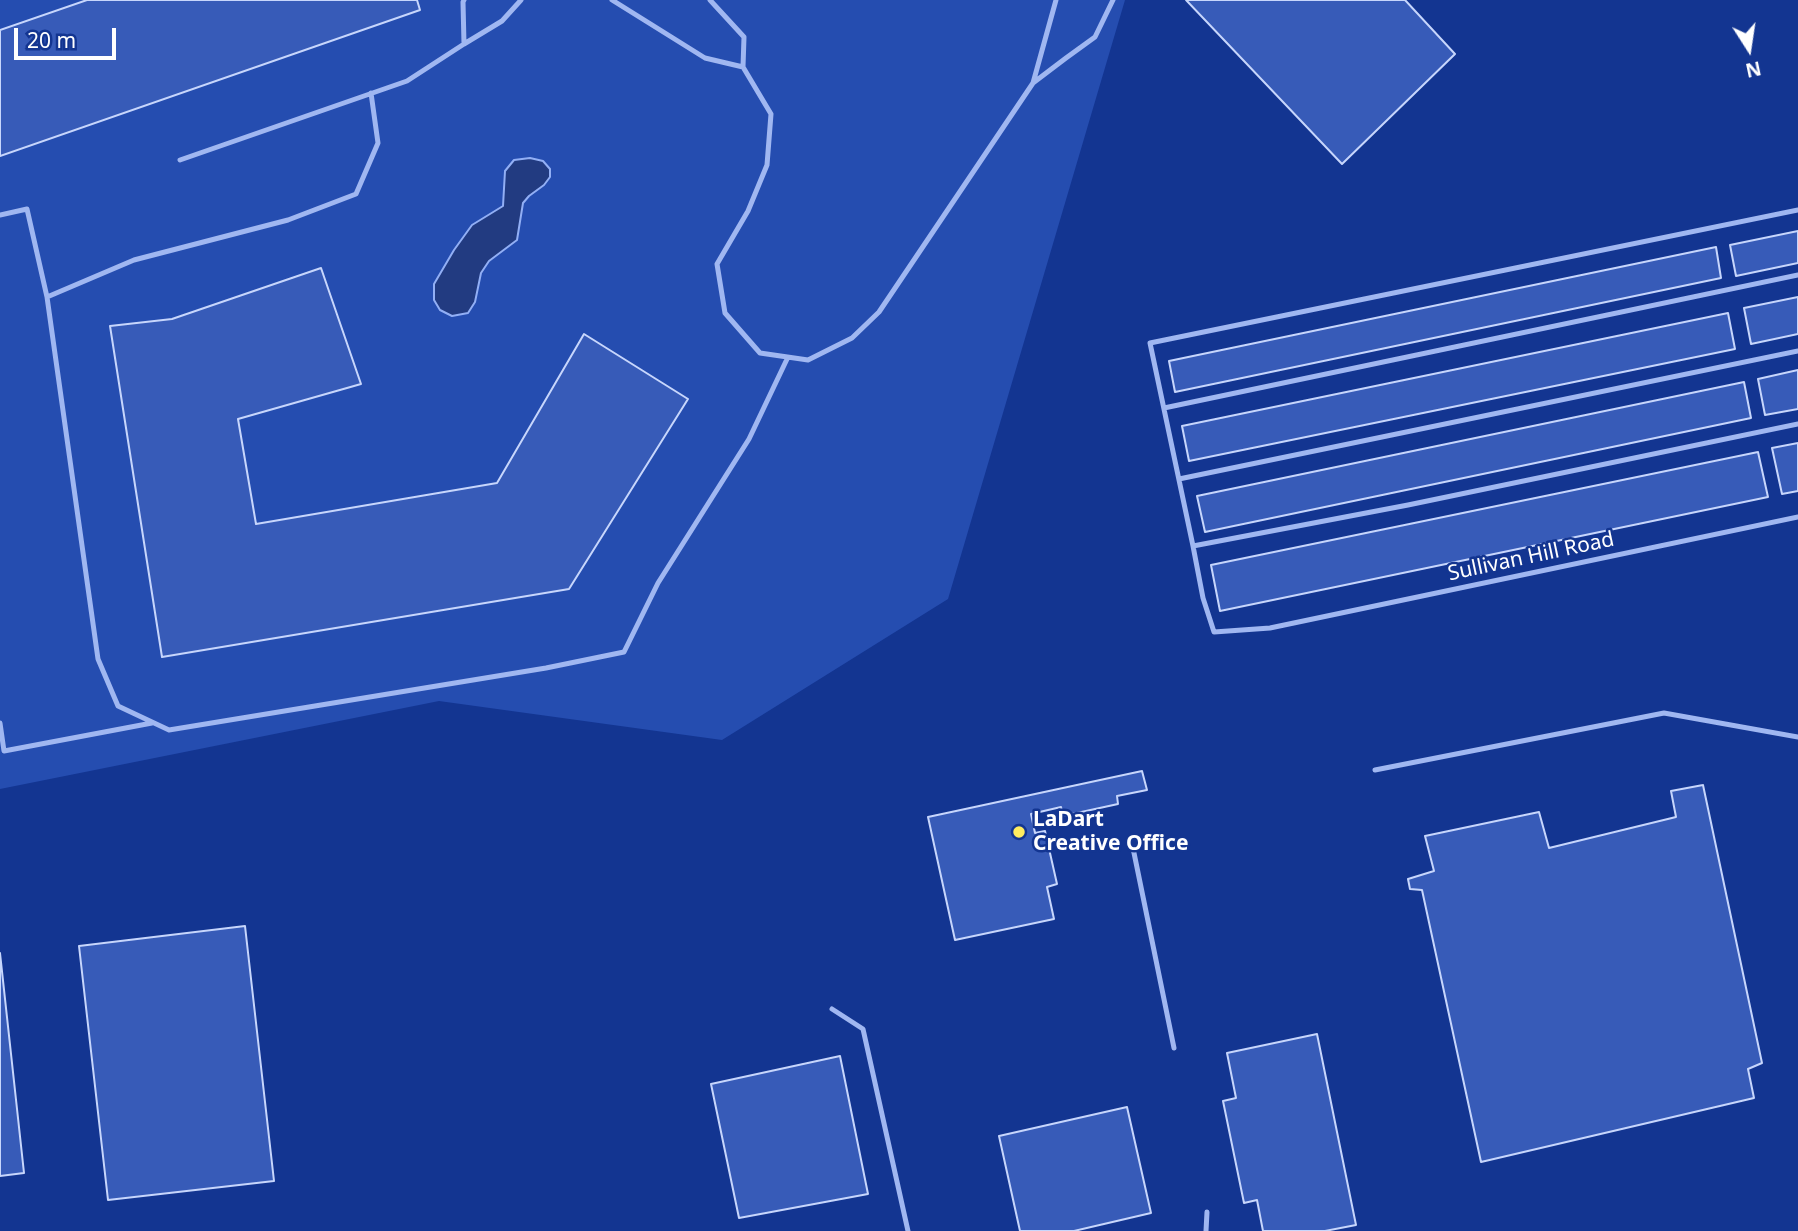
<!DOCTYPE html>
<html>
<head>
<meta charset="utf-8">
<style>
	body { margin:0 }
	#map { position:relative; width:1798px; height:1231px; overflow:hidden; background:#133591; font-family:"Noto Sans",sans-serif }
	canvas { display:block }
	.north { position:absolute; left:1714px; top:14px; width:70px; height:70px; -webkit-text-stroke:5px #133591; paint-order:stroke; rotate:168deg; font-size:19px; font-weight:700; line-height:28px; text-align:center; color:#fff }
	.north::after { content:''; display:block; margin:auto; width:24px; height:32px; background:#fff; clip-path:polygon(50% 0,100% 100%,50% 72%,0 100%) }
	.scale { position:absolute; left:14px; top:28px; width:102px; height:32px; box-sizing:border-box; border:4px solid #fff; border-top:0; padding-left:9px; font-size:21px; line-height:24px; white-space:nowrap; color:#fff; -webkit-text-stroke:5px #133591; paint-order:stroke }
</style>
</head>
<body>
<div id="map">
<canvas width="1798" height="1231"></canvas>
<div class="north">N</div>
<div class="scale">20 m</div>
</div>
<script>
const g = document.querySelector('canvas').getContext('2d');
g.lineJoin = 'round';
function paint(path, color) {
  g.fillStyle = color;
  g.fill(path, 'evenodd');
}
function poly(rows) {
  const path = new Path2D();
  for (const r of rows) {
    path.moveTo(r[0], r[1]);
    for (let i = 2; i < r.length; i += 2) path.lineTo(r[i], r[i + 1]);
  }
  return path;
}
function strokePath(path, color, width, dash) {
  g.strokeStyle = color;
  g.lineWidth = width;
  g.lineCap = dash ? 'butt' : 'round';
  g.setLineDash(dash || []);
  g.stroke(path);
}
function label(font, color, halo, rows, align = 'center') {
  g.font = font + ' "Noto Sans",sans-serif';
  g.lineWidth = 5;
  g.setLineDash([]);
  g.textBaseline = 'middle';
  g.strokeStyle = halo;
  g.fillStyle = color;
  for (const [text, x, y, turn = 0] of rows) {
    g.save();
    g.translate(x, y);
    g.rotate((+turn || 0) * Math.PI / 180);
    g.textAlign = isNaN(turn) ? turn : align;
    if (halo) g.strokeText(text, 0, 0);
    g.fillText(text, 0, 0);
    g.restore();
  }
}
paint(poly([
	[0,0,1125,0,948,599,722,740,439,701,0,789]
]), '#254db0');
const water = poly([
	[530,158,543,161,550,169,550,177,544,185,529,196,523,203,517,240,489,261,481,273,475,302,468,313,452,316,440,310,434,300,434,284,454,250,472,225,503,206,505,171,514,160,530,158]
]);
paint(water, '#223b81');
strokePath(water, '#92aff5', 2);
const building = poly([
	[87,0,417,0,420,10,0,156,0,30,87,0],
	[1186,0,1405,0,1455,54,1342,164,1186,0],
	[1798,231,1798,263,1736,276,1730,245,1798,231],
	[1716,247,1721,278,1175,392,1169,361,1716,247],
	[321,268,361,384,238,419,256,524,497,483,584,334,688,399,569,589,162,657,110,326,172,319,321,268],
	[1798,297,1798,334,1751,344,1744,308,1798,297],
	[1728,313,1735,349,1189,461,1182,426,1728,313],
	[1798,370,1798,409,1765,415,1758,379,1798,370],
	[1744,382,1751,418,1205,532,1197,496,1744,382],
	[1798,443,1798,491,1782,494,1772,448,1798,443],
	[1758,452,1768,497,1220,611,1211,565,1758,452],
	[1142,771,1147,790,1117,796,1118,804,1063,816,1061,807,1031,814,1035,833,1045,831,1057,884,1047,887,1054,919,955,940,928,817,1142,771],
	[1703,785,1762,1063,1748,1069,1754,1098,1481,1162,1422,890,1410,889,1408,879,1434,871,1425,836,1539,812,1549,848,1676,817,1671,791,1703,785],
	[245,926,274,1181,108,1200,79,946,245,926],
	[0,953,24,1173,0,1176,0,953],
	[1317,1034,1356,1225,1325,1231,1263,1231,1257,1200,1244,1203,1223,1101,1236,1098,1227,1053,1317,1034],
	[840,1056,868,1194,739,1218,711,1084,840,1056],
	[1127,1107,1151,1213,1074,1231,1020,1231,999,1136,1127,1107]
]);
paint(building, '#375bb8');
strokePath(building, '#c7d6fc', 2);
strokePath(poly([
	[612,0,705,58,743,67],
	[710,0,744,37,743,67,771,114,767,165,748,211,717,264,725,313,760,353,808,360,852,338,879,312,1033,83],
	[1056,0,1033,83,1066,58,1095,37,1113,0],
	[464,44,502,21,521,0],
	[371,93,378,143,356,194,288,220,134,260,47,297,98,659,118,706,169,730,546,668,624,652,658,583,749,439,788,357],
	[180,160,407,81,464,44,463,2,464,0],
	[0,215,27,209,47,297],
	[1164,408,1798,275],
	[1798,424,1408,505,1193,546,1203,598,1214,632,1270,628,1798,517],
	[1179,479,1798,351],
	[1193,546,1150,343,1798,210],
	[0,723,4,751,152,723],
	[1375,770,1664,713,1798,737],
	[1133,848,1174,1048],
	[832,1009,863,1029,908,1231],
	[1206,1231,1207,1212]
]), '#a0b7f1', 5);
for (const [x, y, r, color] of [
	[1019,832,7,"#ffec60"]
]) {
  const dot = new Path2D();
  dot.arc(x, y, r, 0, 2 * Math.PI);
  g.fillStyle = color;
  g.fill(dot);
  strokePath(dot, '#133591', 2.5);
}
label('21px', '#fff', '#133591', [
	["Sullivan Hill Road",1531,557,-12]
]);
label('bold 21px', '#fff', '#133591', [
	["LaDart",1033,820],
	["Creative Office",1033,844]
], 'left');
</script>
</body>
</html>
